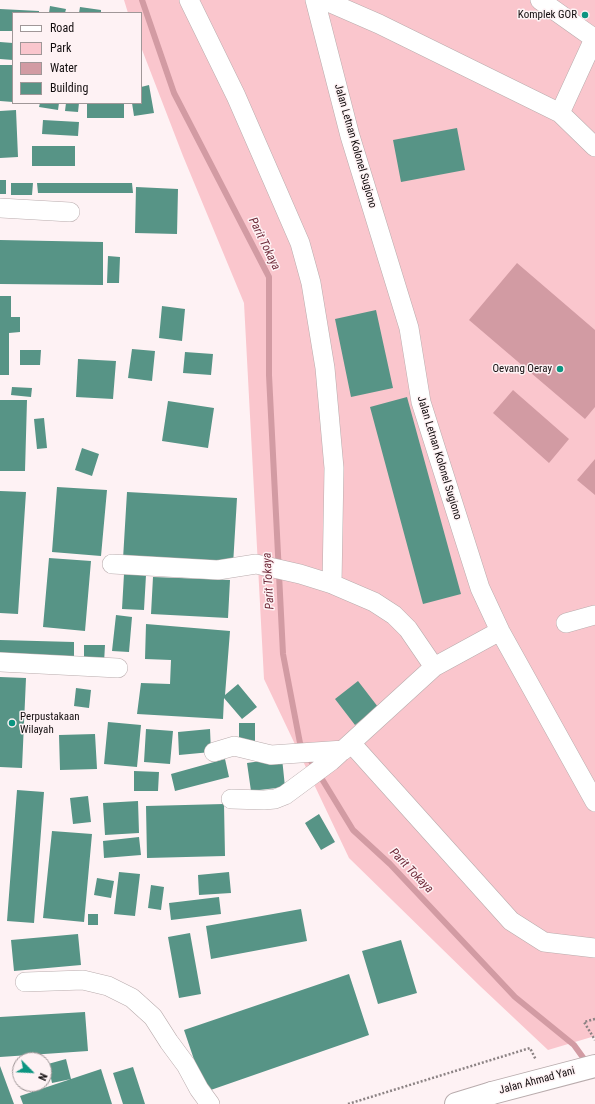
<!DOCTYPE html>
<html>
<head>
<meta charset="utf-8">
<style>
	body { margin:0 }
	#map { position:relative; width:595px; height:1104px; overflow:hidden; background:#fef2f4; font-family:"Roboto Condensed",sans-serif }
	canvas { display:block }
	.legend { position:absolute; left:12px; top:12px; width:130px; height:92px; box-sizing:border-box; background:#fef2f4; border:1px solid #a09798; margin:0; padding:5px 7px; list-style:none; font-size:12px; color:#130e0f }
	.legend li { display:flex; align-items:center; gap:8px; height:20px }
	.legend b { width:20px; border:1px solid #a09798 }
	.north { position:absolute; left:12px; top:1052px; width:40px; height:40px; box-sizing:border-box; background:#fef2f4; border:1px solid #a09798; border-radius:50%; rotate:114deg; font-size:11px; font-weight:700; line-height:16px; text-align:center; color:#130e0f }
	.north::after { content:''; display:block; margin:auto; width:14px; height:18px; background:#0c9581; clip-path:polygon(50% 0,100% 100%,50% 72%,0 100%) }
</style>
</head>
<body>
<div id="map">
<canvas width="595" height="1104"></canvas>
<ul class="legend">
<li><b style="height:5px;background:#fff"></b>Road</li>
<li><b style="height:11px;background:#fac6cd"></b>Park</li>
<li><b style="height:11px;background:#d29ba3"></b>Water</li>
<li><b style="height:11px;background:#579486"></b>Building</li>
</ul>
<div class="north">N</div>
</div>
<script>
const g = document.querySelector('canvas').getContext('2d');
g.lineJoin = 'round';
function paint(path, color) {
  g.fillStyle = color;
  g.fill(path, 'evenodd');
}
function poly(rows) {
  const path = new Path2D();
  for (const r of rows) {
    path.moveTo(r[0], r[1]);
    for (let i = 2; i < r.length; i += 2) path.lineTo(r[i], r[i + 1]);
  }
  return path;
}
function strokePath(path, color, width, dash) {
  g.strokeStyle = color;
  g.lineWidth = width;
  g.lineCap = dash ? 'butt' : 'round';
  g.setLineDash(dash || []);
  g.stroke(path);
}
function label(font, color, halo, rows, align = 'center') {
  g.font = font + ' "Roboto Condensed",sans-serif';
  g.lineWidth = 3;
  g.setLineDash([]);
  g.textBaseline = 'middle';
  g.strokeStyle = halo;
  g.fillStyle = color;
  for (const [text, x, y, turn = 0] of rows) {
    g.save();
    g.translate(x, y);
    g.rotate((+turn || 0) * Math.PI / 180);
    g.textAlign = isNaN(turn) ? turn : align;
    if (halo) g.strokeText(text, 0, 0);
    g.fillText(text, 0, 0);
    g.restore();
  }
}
paint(poly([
	[124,0,595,0,595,1036,548,1050,480,986,349,858,264,679,244,303,183,156,141,47,141,13,128,13]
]), '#fac6cd');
paint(poly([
	[517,263,595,330,595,407,585,419,469,320],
	[513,390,569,439,549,463,493,413],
	[595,459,595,495,577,480]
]), '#d29ba3');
strokePath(poly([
	[142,0,174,93,269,277,269,375,283,654,300,743,353,830,390,864,515,997,574,1045,587,1063]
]), '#d29ba3', 6);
paint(poly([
	[50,6,66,9,65,13,49,13],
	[80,7,101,10,101,13,79,13],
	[0,9,39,11,39,13,13,13,13,31,0,31],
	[0,42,13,43,13,60,0,59],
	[0,65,13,65,13,102,0,101],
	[149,85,154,113,134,116,132,103,141,103,141,87],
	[40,103,59,103,58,110,39,107],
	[66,103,79,103,78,112,65,111],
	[87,103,124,103,124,118,87,118],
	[16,110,18,157,0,158,0,111],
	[43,120,79,122,78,136,42,134],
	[457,128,465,170,401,182,393,140],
	[32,146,75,146,75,166,32,166],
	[0,180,6,180,6,194,0,194],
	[11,183,33,183,32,195,11,195],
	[37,183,132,183,133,193,38,193],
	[136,187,178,189,177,234,135,233],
	[0,240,103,242,103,285,0,284],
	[108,256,120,257,119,283,107,283],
	[0,296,11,296,11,317,20,317,20,332,9,333,9,375,0,375],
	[162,306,185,309,182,341,159,338],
	[376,310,393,388,351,397,335,319],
	[132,349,155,351,152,381,128,378],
	[20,350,41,350,40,365,20,365],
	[185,352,213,354,211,375,183,373],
	[78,359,116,361,113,399,76,397],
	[12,387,32,388,31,397,11,395],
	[407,397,461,594,423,604,370,407],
	[0,400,27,400,25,471,0,471],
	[168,401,214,408,208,448,162,441],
	[44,418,47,448,37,449,34,419],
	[82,448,99,454,92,476,75,470],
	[57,487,107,490,101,556,52,552],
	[0,491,26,492,18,614,0,613],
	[127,492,237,498,233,565,123,559],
	[49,558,91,561,85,631,43,627],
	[124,574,146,575,144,610,122,609],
	[153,577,230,580,228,618,151,614],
	[116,615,132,617,129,652,112,651],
	[146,624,230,631,225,695,238,684,257,707,242,719,224,698,223,719,137,714,141,683,170,684,171,660,145,659],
	[0,640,74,642,74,658,0,657],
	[84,645,105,645,104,663,84,663],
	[0,677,26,678,22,768,0,767],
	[358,681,378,707,355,725,335,699],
	[76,688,91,690,89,708,74,706],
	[108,722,141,725,137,767,104,764],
	[239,723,255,723,255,746,239,745],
	[146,729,173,731,170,764,144,762],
	[210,729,211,752,179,755,178,732],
	[95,734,97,769,60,770,59,735],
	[282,758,285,787,251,791,247,763],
	[225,759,229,777,175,791,171,774],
	[134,771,159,772,158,791,134,791],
	[17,790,44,792,34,923,7,921],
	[88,796,91,822,73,824,70,798],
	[138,801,139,833,105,835,103,803],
	[224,804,225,856,147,858,146,806],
	[319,814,335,842,321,850,305,823],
	[52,831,92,834,84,922,43,918],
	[139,837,141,855,104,858,103,841],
	[119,872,140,874,135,916,114,914],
	[229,872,231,893,199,895,198,875],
	[97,878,114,881,111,898,94,895],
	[151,885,164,887,161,910,148,908],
	[219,897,221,914,171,920,169,903],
	[301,909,307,941,211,959,206,926],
	[88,914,98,914,98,925,88,925],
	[190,933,201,994,179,998,168,937],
	[78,934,81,965,14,971,11,940],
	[401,940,417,993,378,1004,362,951],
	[349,974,369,1035,205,1092,184,1030],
	[85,1012,88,1051,0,1057,0,1017],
	[66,1059,71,1079,52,1083,48,1064],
	[0,1066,14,1104,0,1104],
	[133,1067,145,1104,123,1104,113,1073],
	[101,1069,112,1104,23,1104,20,1096]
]), '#579486');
const minor = poly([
	[189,0,236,96,277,190,300,243,311,283,325,368,334,468,332,584],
	[315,0,350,136,409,328,421,402,480,588,500,631,595,802],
	[324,0,379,24,560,113,595,147],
	[540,0,595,39],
	[560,113,594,39],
	[0,208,70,212],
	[112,564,218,570,256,564,300,574,332,584,374,602,394,615,408,629,434,667],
	[566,623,595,615],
	[0,662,118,668],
	[351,743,511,921,544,942,595,948],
	[214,752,234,746,271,755,344,750],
	[231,799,264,800,275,799,285,795,331,761,434,667,500,631],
	[25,982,83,980,108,986,132,998,153,1017,169,1042,186,1065,199,1089,210,1104]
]);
const major = poly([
	[492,1093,595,1066]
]);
const highway = poly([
	[456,1104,492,1093]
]);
strokePath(minor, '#b9acad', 20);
strokePath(major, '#b9acad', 24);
strokePath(highway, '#b9acad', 24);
strokePath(poly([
	[595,1019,584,1022,595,1040],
	[348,1104,530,1048,536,1060]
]), '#8c8384', 2.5, [2, 2]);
strokePath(minor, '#fff', 19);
strokePath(major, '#fff', 22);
strokePath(highway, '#fff', 22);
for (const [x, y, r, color] of [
	[585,15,4,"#0c9581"],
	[560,369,4,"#0c9581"],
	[12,723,4,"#0c9581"]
]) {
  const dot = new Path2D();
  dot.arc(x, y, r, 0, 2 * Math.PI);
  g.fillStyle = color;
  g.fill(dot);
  strokePath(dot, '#fef2f4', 1.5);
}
label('11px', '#130e0f', '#fef2f4', [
	["Komplek GOR",577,15],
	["Oevang Oeray",552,369],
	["Perpustakaan",20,717,"left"],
	["Wilayah",20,730,"left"]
], 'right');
label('11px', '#130e0f', '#fef2f4', [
	["Jalan Letnan Kolonel Sugiono",355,146,74],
	["Jalan Letnan Kolonel Sugiono",439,458,73],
	["Jalan Ahmad Yani",537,1081,-15]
]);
label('italic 12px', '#702c3b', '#fef2f4', [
	["Parit Tokaya",264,244,64],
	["Parit Tokaya",269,581,-93],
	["Parit Tokaya",411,871,46]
]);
</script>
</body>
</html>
